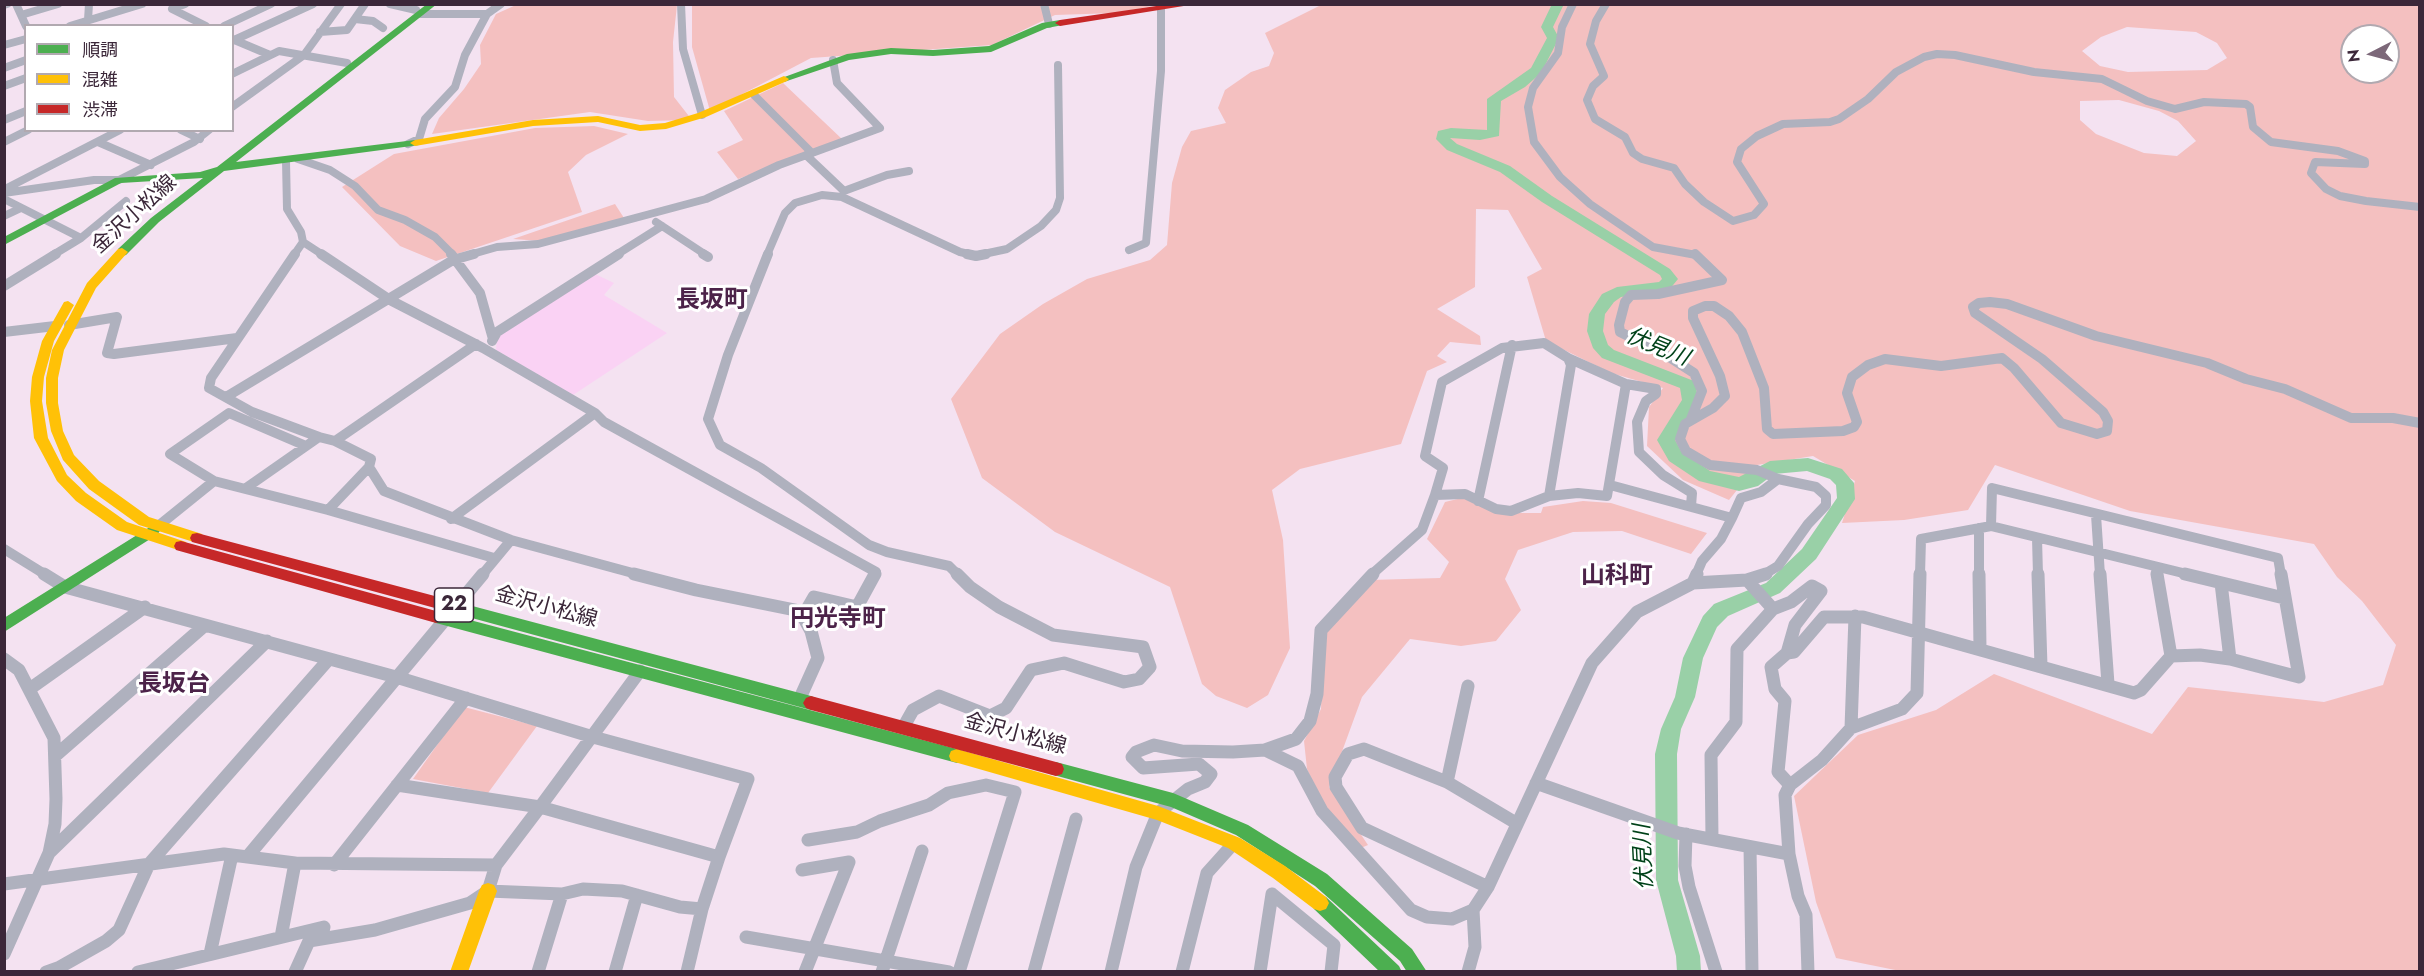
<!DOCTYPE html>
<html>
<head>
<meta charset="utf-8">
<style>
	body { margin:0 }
	#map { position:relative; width:2424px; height:976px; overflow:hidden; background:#f4e2f1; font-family:Jost,"Noto Sans JP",sans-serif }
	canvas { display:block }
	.frame { position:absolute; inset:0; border:6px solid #3b2739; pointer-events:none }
	.legend { position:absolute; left:24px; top:24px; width:210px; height:108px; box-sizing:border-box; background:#fff; border:2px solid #b1a9b0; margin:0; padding:8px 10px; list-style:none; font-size:18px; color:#3b2739 }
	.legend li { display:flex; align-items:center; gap:12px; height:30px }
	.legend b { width:30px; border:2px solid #b1a9b0 }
	.north { position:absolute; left:2340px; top:24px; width:60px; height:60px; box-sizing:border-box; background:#fff; border:2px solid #b1a9b0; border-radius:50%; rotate:264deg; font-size:16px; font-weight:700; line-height:24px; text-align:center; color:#3b2739 }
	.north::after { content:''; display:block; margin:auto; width:21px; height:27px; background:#7c6879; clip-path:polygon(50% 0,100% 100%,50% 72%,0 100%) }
</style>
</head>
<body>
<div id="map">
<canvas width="2424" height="976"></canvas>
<div class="frame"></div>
<ul class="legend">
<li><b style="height:8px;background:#4caf50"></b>順調</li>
<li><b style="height:8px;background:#ffc107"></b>混雑</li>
<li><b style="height:8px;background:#c62828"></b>渋滞</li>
</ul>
<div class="north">N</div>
</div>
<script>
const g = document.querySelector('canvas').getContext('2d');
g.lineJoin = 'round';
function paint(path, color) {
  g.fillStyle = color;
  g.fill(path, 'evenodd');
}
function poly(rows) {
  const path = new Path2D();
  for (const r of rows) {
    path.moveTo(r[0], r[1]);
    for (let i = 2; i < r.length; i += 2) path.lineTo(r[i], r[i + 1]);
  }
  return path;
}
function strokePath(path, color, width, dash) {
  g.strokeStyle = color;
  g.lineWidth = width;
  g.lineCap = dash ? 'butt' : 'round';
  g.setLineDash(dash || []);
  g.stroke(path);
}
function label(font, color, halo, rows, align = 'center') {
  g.font = font + ' Jost,"Noto Sans JP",sans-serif';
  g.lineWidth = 6;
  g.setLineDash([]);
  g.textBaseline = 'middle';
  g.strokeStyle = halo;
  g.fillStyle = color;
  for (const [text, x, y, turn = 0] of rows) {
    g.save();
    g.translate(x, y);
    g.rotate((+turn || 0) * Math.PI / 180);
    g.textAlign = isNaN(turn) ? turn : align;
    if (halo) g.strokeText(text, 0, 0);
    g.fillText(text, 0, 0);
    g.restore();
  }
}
paint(poly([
	[593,273,614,283,604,295,667,333,573,395,496,350,497,337]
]), '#fad2f4');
paint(poly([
	[516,5,677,5,673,42,674,97,692,120,648,121,590,112,432,134,439,118,464,89,481,64,480,45,496,14],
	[692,5,1157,5,1116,13,1055,15,992,45,811,58,710,111,692,47],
	[1321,5,2419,5,2419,971,1905,972,1836,958,1816,902,1794,796,1858,735,1936,710,1994,674,2152,734,2188,687,2324,702,2383,685,2396,645,2362,601,2337,577,2314,544,2130,511,1995,465,1968,510,1904,520,1842,523,1855,481,1813,456,1757,465,1729,500,1683,480,1647,446,1649,407,1663,388,1611,373,1546,341,1527,277,1542,269,1508,210,1476,209,1475,287,1437,309,1480,336,1481,345,1450,342,1437,356,1447,362,1427,371,1401,444,1300,469,1272,490,1283,540,1290,648,1268,695,1247,708,1216,696,1202,684,1170,587,1055,532,982,478,951,399,1000,334,1043,304,1087,279,1150,260,1167,245,1172,183,1182,147,1191,131,1226,123,1218,108,1225,90,1251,72,1269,66,1274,53,1265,33],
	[2127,27,2196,32,2217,43,2227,58,2207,70,2128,72,2100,66,2082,51,2101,37],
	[2352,36,2388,36,2388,72,2352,72],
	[2119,100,2159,111,2178,121,2196,141,2177,156,2144,153,2096,134,2080,120,2080,101],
	[783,83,843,140,738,179,717,152,743,140,724,111],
	[594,126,628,134,586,155,568,172,582,212,436,261,400,246,342,187,394,154,535,128],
	[615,204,624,218,541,241,513,239],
	[1466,497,1497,513,1541,513,1543,507,1583,501,1611,503,1707,533,1691,554,1622,531,1573,532,1518,550,1505,579,1521,610,1496,641,1461,646,1410,639,1362,697,1329,787,1368,845,1361,848,1325,808,1307,769,1304,741,1321,709,1323,631,1370,580,1440,578,1449,562,1427,539,1445,502],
	[464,707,537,726,488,793,413,779]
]), '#f4c0c0');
paint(poly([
	[1552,4,1564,4,1553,27,1559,38,1541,73,1525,87,1501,101,1499,136,1480,140,1450,138,1457,144,1510,166,1552,196,1670,269,1678,279,1669,290,1621,297,1614,302,1605,314,1603,331,1608,345,1614,350,1694,381,1699,400,1675,440,1681,451,1710,471,1739,477,1770,461,1808,458,1842,469,1854,483,1855,499,1816,559,1780,593,1728,616,1717,627,1703,658,1695,697,1681,729,1677,754,1678,880,1700,956,1701,972,1677,972,1676,956,1656,880,1655,754,1661,729,1675,697,1683,658,1703,616,1714,604,1766,583,1802,549,1837,498,1836,485,1830,479,1807,471,1774,474,1758,486,1739,491,1699,481,1669,461,1657,440,1682,400,1680,388,1602,358,1593,348,1587,331,1589,314,1602,294,1617,287,1659,282,1662,279,1660,275,1542,202,1500,172,1447,150,1436,139,1438,131,1451,128,1487,130,1487,99,1531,68,1547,38,1541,27,1552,4]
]), '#99d0a7');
strokePath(poly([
	[16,4,26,26],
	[185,4,172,9,206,26],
	[390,4,416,10],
	[681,4,683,49,702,115],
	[1044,4,1049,24],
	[1573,4,1562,27,1558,53,1533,88,1528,107,1534,142,1560,177,1590,204,1653,247,1696,255],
	[1606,4,1596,21,1590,44,1604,76,1593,86,1587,100,1595,119,1625,137,1633,153,1642,159,1674,168,1685,184,1704,202,1733,221,1754,215,1764,204,1737,162,1741,149,1757,136,1783,124,1830,122,1839,119,1868,99,1896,72,1924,57,1937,54,1955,55,2034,72,2102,79,2147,101,2175,109,2204,102,2246,104,2250,107,2253,127,2271,142,2338,151,2365,161,2365,164,2315,162,2311,173,2326,189,2340,196,2366,201,2420,207],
	[4,5,7,4],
	[421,14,487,14],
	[21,15,58,4],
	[355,19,373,21,383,28],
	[88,20,89,4],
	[70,26,142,4],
	[224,26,271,4],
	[320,32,347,30,365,4],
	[232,39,270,55],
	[232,41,313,4],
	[4,45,26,39],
	[4,68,26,60],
	[232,74,279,51,347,63],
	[4,86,26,78],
	[232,107,304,55,341,4],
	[4,120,26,111],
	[181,130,200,139],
	[4,142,28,130],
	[98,142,151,165],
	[408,144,419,139,425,119,455,87,465,55,487,14,501,4],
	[812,153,880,128,837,83,833,60],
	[806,155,844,191,887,175,909,171],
	[298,159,330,170,355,186,378,210,405,220,435,237,453,255],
	[286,161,287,209,301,232,303,242,294,255],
	[5,189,120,130],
	[4,193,94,180,119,180,194,142,209,130],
	[4,199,81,238,53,255],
	[4,216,21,208],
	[656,222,706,255],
	[81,238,126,201],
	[303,242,323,255],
	[1129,250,1146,243,1161,71,1161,9],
	[469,255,497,247,538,244,706,199,779,165,812,153,753,94],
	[616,255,662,226],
	[767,255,785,213,795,203,822,195,842,197,960,252,973,255],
	[979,255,1007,249,1041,226,1056,210,1060,198,1058,65]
]), '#afb1be', 8);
strokePath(poly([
	[295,254,211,378,209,388,252,412,319,437],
	[321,254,390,300,483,348,595,413,604,422,876,572,874,575],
	[451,254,480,293,493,339],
	[703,254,708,257],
	[768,254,728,355,708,419,720,445,761,468,869,545,887,552,949,566,958,575],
	[967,254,976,256,986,254],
	[4,286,56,254],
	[69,325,117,317,107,353,114,354,237,338],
	[4,332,55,326],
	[492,341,497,332,619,254],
	[1544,343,1568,358,1626,384,1607,496,1578,493,1549,496,1511,511,1496,509,1465,494,1435,495,1443,468,1425,456,1442,382,1502,348,1544,343],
	[1626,384,1656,389,1656,394,1646,401,1637,422,1639,452,1663,475,1692,493,1691,506],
	[226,397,453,260,474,254],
	[1691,419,1702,391,1694,373,1663,353,1620,332,1619,325,1625,302,1631,295,1658,294,1722,280,1695,254],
	[335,441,476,344],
	[306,446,229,413,170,454,214,481,328,510,494,558],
	[1610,485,1732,518,1721,539,1702,561,1696,575],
	[246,488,319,437,335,441,371,459,369,467,384,491,511,540,640,575],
	[1549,496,1571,365,1568,358],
	[1478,501,1512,345],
	[328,510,369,467],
	[2096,515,2100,575],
	[1732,518,1741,498,1761,492,1778,479],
	[451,519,595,413],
	[1991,526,1992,488,2278,558,2281,575],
	[157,527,214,481],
	[1979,528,1979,575],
	[2037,538,2038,575],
	[4,549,46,575],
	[2156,568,2157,575],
	[482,575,511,540],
	[1371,575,1422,530,1435,495],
	[1763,575,1778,566,1808,524,1826,505,1826,496,1816,487,1778,479,1757,470,1710,465,1686,451,1680,439,1685,424,1713,408,1725,396,1720,376,1693,318,1693,311,1705,306,1714,306,1729,316,1742,332,1764,388,1767,429,1773,434,1843,431,1854,427,1857,422,1847,393,1852,377,1868,365,1885,359,1941,366,2002,358,2014,368,2061,423,2097,434,2107,431,2108,421,2103,412,2042,359,1975,313,1973,307,1979,303,1990,302,2007,304,2096,336,2207,363,2246,379,2285,389,2351,418,2393,418,2420,423],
	[1920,575,1921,539,1991,526,2191,575]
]), '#afb1be', 10);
strokePath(poly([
	[44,574,65,587,396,677,593,737,748,779,719,857],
	[634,574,696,590,800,611,811,631,818,658,800,698],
	[1979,574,1980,649],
	[2038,574,2041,666],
	[2100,574,2108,684],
	[2157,574,2171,656],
	[2185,574,2284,598],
	[1747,580,1766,574],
	[1693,583,1697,574],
	[2221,583,2230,659],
	[803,616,814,597,857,607,875,574],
	[4,659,19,670,54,738,56,799,55,824,49,853,4,954],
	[31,688,145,607],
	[904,726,913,710,939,696,990,716,1006,708,1031,670,1064,663,1124,682,1139,679,1150,667,1143,647,1053,635,999,607,970,587,957,574],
	[1851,728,1855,616],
	[1265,750,1298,766,1322,811,1411,910,1427,917,1452,919,1473,910,1488,887,1592,663,1637,612,1693,583,1747,580,1773,609,1791,602,1812,586,1821,591,1795,625,1787,653],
	[55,756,204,626],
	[1447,782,1468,686],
	[1536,783,1678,833,1789,854],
	[397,785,540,807,640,671],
	[1790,785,1822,760,1851,728,1902,709,1917,693,1920,574],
	[1686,834,1685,866,1689,887,1716,972],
	[1712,838,1711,755,1736,722,1737,649,1773,609],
	[808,840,857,832,880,821,929,805,948,793,986,785,1015,792,959,972],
	[1750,847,1752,972],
	[49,853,267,641],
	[248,856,483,574],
	[334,865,466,698],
	[802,870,849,862],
	[4,884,224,854,295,863,496,865,540,807,719,857,702,909,687,972],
	[1488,887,1362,828,1336,787,1335,777,1348,754,1364,749,1447,782,1516,823],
	[488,891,496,865],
	[1272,894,1334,945,1331,972],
	[281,937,295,863],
	[746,937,949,972],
	[210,954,232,855],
	[60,967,106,941,119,930,149,864,329,659],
	[46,972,60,967,58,972],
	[138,972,324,927,321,939,375,930,470,903,488,891,562,894],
	[295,972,309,941,321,939],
	[538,972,562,894,583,889,622,891,680,907,702,909],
	[615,972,637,895],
	[805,972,849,862],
	[882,972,922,851],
	[1034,972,1076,819],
	[1111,972,1136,867,1158,813,1188,789,1205,782,1211,774,1199,764,1143,768,1132,757,1136,752,1154,745,1182,751,1233,752,1265,750,1296,739,1310,721,1317,694,1321,630,1373,574],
	[1182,972,1207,873,1234,843],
	[1260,972,1272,894],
	[1468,972,1475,947,1473,910],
	[1808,972,1806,915,1798,896,1789,854,1785,795,1790,785,1778,772,1785,701,1775,689,1771,667,1787,653,1794,652,1824,617,1863,617,2134,693,2141,690,2171,656,2200,655,2230,659,2299,677,2281,574]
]), '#afb1be', 13);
paint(poly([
	[427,4,437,4,236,162,415,140,419,141,419,145,224,171,159,222,126,255,122,256,118,255,118,249,151,218,203,178,121,183,4,245,4,237,115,178,200,172,217,167,427,4],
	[1060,20,1065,23,1063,25,1047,28,991,52,933,56,891,54,849,60,784,82,779,79,847,54,891,48,933,50,989,46,1042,23,1060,20],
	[153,525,158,526,160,530,158,534,4,632,4,618,153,525],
	[446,599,811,696,816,698,819,703,816,708,811,710,446,611,441,609,439,605,441,601,446,599],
	[436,611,957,749,963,751,965,756,963,761,957,763,436,623,431,621,429,617,431,613,436,611],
	[1056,762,1173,793,1248,825,1327,874,1412,949,1427,972,1407,972,1400,961,1315,886,1236,835,1171,807,1050,774,1048,769,1050,764,1056,762],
	[1320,895,1326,897,1399,966,1402,972,1380,972,1314,909,1311,903,1314,897,1320,895]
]), '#4caf50');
paint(poly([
	[784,76,789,79,787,81,706,117,666,129,640,131,598,122,533,126,415,146,410,143,415,140,533,120,598,116,640,125,665,123,698,113,784,76],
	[122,248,128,252,96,288,64,350,58,378,58,403,63,431,74,455,99,481,149,517,202,534,204,538,202,542,197,543,139,525,89,489,63,460,51,431,46,403,46,378,52,350,87,283,118,249,122,248],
	[68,301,74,305,54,341,44,377,42,401,48,438,67,475,86,493,127,522,186,542,188,546,186,550,181,551,117,530,76,501,57,481,34,438,30,401,32,377,42,341,64,302,68,301],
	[957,749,1158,806,1240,838,1285,866,1326,897,1329,903,1326,909,1320,911,1314,909,1273,878,1228,848,1157,820,951,761,949,756,951,751,957,749],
	[488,883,494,885,497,891,468,972,450,972,479,891,482,885,488,883]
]), '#ffc107');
paint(poly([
	[1170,4,1196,4,1060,26,1055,23,1060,20,1170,4],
	[197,533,446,599,451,601,453,605,451,609,446,611,192,542,190,538,192,534,197,533],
	[181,541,436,611,441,613,443,617,441,621,436,623,176,550,174,546,176,542,181,541],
	[811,696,1056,762,1062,764,1064,769,1062,774,1056,776,811,710,806,708,803,703,806,698,811,696]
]), '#c62828');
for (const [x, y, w] of [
	[454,605,39]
]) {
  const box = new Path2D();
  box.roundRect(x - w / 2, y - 17, w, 34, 4.5);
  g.fillStyle = '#fff';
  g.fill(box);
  strokePath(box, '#3b2739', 1.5);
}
label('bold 20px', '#3b2739', null, [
	["22",454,605]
]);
label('21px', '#3b2739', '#fff', [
	["金沢小松線",135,215,-42],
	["金沢小松線",546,608,15],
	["金沢小松線",1015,735,15]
]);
label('italic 22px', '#004219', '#fff', [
	["伏見川",1657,348,22],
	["伏見川",1645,857,-93]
]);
label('bold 24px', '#4c2349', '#fff', [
	["長坂町",712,301],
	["山科町",1617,577],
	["円光寺町",838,620],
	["長坂台",174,685]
]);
</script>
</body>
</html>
